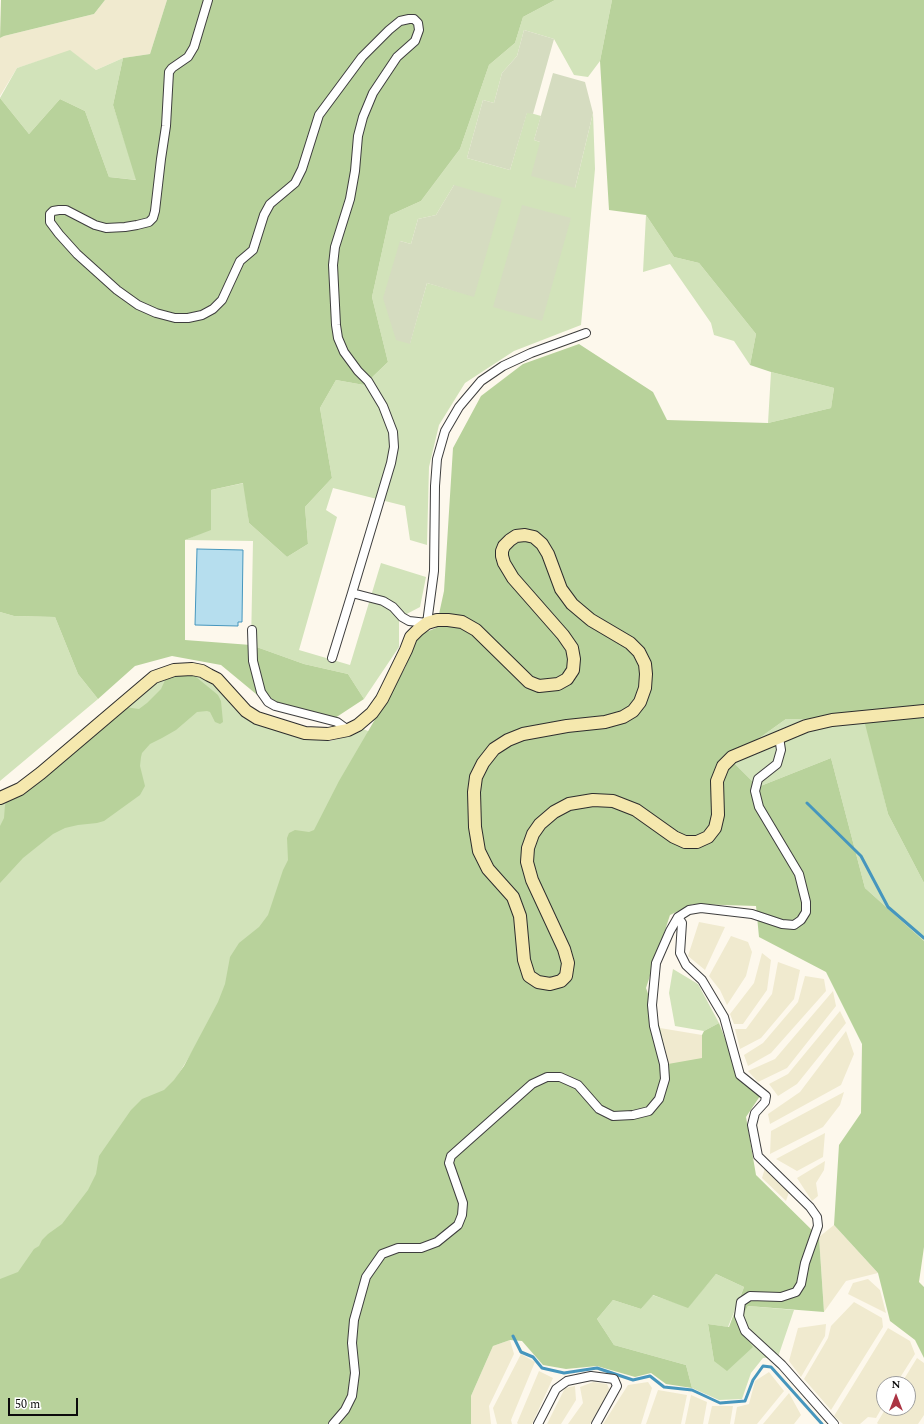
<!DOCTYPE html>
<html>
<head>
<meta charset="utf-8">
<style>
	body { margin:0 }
	#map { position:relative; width:924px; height:1424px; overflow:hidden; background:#fdf8ec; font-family:Spectral,serif }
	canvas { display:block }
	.north { position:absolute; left:876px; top:1376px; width:40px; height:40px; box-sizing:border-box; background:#fff; border:1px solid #9d9d9d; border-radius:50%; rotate:0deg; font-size:11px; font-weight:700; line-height:16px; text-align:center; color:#0b0b0b }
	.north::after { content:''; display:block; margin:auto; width:14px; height:18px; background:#ab3443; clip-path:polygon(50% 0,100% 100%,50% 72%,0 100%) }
	.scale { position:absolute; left:8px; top:1398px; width:70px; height:18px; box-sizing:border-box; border:2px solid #0b0b0b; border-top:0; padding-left:5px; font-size:12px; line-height:14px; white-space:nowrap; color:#0b0b0b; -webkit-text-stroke:3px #fff; paint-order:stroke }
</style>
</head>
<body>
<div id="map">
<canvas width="924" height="1424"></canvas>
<div class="north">N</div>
<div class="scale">50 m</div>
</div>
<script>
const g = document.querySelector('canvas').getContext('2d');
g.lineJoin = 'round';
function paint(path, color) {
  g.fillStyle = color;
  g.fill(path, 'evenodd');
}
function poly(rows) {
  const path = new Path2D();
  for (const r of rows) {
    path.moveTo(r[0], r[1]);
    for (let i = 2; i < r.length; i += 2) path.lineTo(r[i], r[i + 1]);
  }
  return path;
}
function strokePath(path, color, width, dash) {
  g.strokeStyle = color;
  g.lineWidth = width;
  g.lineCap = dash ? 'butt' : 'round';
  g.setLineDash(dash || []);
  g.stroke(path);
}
paint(poly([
	[105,0,167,0,150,54,123,58,96,70,70,51,17,68,0,96,0,38,4,36,94,14],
	[699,922,725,927,705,970,688,956],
	[731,936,748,942,752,952,746,976,727,1005,720,990,709,976],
	[762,953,771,960,767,990,743,1024,734,1024,730,1014,754,983],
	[778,962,800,970,794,999,761,1038,740,1049,735,1029,746,1029,772,994],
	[805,976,824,979,826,991,771,1053,748,1066,744,1055,763,1043,798,1002],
	[833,991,836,1006,787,1068,758,1082,748,1071,775,1059],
	[840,1011,846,1023,797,1084,778,1096,769,1084,788,1074],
	[660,1028,702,1035,702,1059,669,1065],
	[846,1031,854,1054,841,1085,770,1124,768,1114,800,1092],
	[844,1092,840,1105,823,1127,770,1154,771,1131],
	[825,1133,823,1157,797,1171,776,1159],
	[825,1161,824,1170,816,1183,818,1196,812,1201,797,1178],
	[765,1168,789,1192,786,1201,762,1178],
	[834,1225,878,1273,846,1281,824,1312,819,1237],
	[868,1279,880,1290,886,1313,848,1294,853,1283],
	[854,1302,882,1318,883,1327,831,1410,804,1379,828,1338,831,1326],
	[826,1324,825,1336,801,1377,789,1361,798,1328],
	[888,1328,910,1341,915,1354,896,1384,884,1384,884,1404,876,1418,868,1417,860,1424,843,1424,834,1416],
	[510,1340,514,1354,489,1406,491,1424,471,1424,471,1396,493,1346],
	[521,1354,535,1362,511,1420,512,1424,497,1424,493,1408],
	[917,1358,924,1363,924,1415,918,1424,878,1424,877,1423,886,1408,908,1408,908,1384,901,1384],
	[539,1371,553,1378,532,1424,518,1424,517,1423],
	[769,1372,784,1391,757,1424,734,1424,737,1407,749,1404,755,1381],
	[593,1382,607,1384,610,1391,590,1424,568,1424,583,1403,580,1387],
	[648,1382,652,1388,641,1424,603,1424,628,1385],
	[575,1386,576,1400,561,1424,547,1424,565,1388],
	[658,1390,687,1395,681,1424,646,1424],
	[789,1393,801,1415,794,1424,763,1424],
	[691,1395,707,1402,703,1424,685,1424],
	[712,1406,733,1406,730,1424,708,1424]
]), '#f0eacf');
paint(poly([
	[555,0,612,0,600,61,588,77,574,75,554,39,524,30,517,56,502,73,494,103,483,100,467,158,510,170,527,112,541,116,534,140,540,142,575,188,593,113,595,169,581,325,514,351,465,383,439,425,429,467,427,545,410,540,405,506,333,488,326,510,337,517,299,650,350,665,381,563,426,577,420,607,399,618,399,647,364,699,348,674,304,664,251,645,253,541,185,540,211,529,211,490,244,483,249,523,287,557,308,544,305,507,332,478,320,408,336,380,364,385,388,362,372,297,390,215,421,201,460,149,489,65,515,43,523,17],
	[454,185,474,296,427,283,410,343,400,241,411,244,418,219,436,215],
	[70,50,96,70,123,58,113,105,137,180,109,177,85,111,60,99,29,134,0,98,17,68],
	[646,215,674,257,699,263,756,334,750,365,734,341,714,335,711,323,670,264,643,272],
	[771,372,834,388,831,408,768,423],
	[0,612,14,616,55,617,78,674,98,699,0,781],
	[189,672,205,678,216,687,243,716,305,739,330,741,349,736,363,729,373,733,377,747,61,1268,0,1289,0,804,159,680],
	[786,719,865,720,888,814,924,883,924,941,865,888,831,758,758,787,730,759],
	[673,969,698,984,719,1023,704,1031,675,1026,669,993],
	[716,1274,744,1287,728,1327,708,1324,714,1361,738,1325,748,1306,794,1310,778,1357,763,1358,751,1373,742,1399,719,1400,692,1388,686,1365,614,1345,597,1319,613,1300,641,1309,652,1295,688,1307]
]), '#d2e3ba');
paint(poly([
	[1,0,105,0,94,14,4,36,0,38],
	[167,0,555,0,523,17,515,43,489,65,460,149,421,201,390,215,372,297,388,362,364,385,336,380,320,408,332,478,305,507,308,544,287,557,249,523,243,483,211,490,211,530,185,540,185,640,251,645,304,664,348,674,364,699,332,720,273,708,221,665,172,656,135,666,98,699,78,674,55,617,14,616,0,612,0,98,29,134,60,99,85,111,109,177,136,180,113,105,123,58,150,54],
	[612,0,924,0,924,883,888,814,864,720,786,719,730,759,758,787,831,758,865,888,924,941,924,1247,919,1282,924,1287,924,1358,915,1340,890,1321,878,1273,834,1225,839,1145,861,1113,862,1044,826,972,759,937,756,906,693,904,670,915,646,988,660,1028,668,1064,702,1058,702,1035,704,1031,719,1023,741,1080,760,1096,746,1117,756,1175,819,1237,824,1312,748,1306,738,1325,753,1347,727,1371,714,1361,708,1324,729,1327,744,1287,716,1274,688,1308,653,1295,641,1309,613,1300,597,1319,614,1345,686,1365,692,1388,666,1384,651,1373,635,1377,597,1366,566,1369,543,1365,522,1341,510,1340,493,1346,471,1396,471,1424,0,1424,0,1279,18,1272,34,1249,39,1246,42,1240,48,1234,62,1224,88,1190,96,1174,99,1156,131,1110,142,1099,164,1090,174,1080,184,1066,218,1002,225,984,230,957,239,943,259,927,268,915,283,870,288,860,287,838,289,833,295,830,309,832,314,830,339,781,405,668,415,641,421,634,436,628,444,591,453,448,481,396,523,364,579,344,653,392,667,420,768,423,831,408,834,388,771,372,750,365,756,334,699,263,674,257,646,215,609,210,600,61],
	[190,672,218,695,221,701,223,722,220,724,215,722,210,712,207,711,197,712,176,730,162,738,150,744,142,753,141,757,140,766,145,786,140,795,104,821,97,823,78,825,65,828,53,834,23,858,0,883,0,826,4,818,5,805,8,799,125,707,139,709,147,703,161,689,167,676]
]), '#b8d29b');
paint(poly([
	[524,30,554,39,533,114,527,113,510,170,467,158,483,100,494,103,502,73,517,56],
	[553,73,585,82,593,113,575,188,531,176,540,142,534,140],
	[454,185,502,199,474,297,427,283,410,344,396,340,383,298,400,241,411,244,418,219,436,215],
	[522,205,571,218,542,321,493,307]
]), '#d5dcc0');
const water = poly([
	[197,549,243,550,242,622,238,622,238,626,195,625,197,549]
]);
paint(water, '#b6deee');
strokePath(water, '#4696bd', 1);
strokePath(poly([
	[807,803,861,856,888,907,924,938],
	[513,1336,521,1352,533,1357,542,1368,564,1373,597,1368,633,1380,650,1376,664,1387,692,1390,720,1403,745,1401,753,1380,763,1366,771,1367,822,1424]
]), '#4696bd', 3);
const street = poly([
	[208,0,194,47,188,57,172,68,169,72,166,126,161,159,155,211,153,218,149,222,137,225,125,227,106,228,95,225,66,210,59,210,53,211,50,214,50,222,59,234,77,254,117,290,138,305,156,313,175,318,188,318,202,315,213,309,222,300,240,261,253,250,264,215,270,204,295,183,302,169,319,115,362,57,389,30,400,21,409,19,414,19,418,23,419,30,415,41,397,57,373,93,363,117,358,136,355,171,350,199,335,247,333,265,336,325,338,338,344,352,358,371,368,381,383,406,393,432,394,447,391,463,352,593,383,601,393,607,402,617,409,621,427,623,434,571,435,486,437,459,445,431,459,407,481,381,503,366,531,353,586,333],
	[252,630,253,661,261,692,268,702,275,706,337,722,348,730],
	[332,658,352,593],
	[678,917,682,923,680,953,686,965,702,980,724,1017,740,1075,766,1096,765,1102,755,1113,752,1125,758,1156,810,1207,817,1217,818,1226,805,1263,801,1284,796,1292,781,1297,750,1296,741,1302,739,1316,745,1331,782,1365,834,1424],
	[333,1424,345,1410,352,1396,355,1373,352,1343,354,1320,366,1277,382,1254,398,1248,421,1248,437,1242,458,1225,462,1215,463,1203,449,1163,451,1156,532,1084,547,1077,560,1077,578,1085,599,1109,613,1116,633,1115,649,1111,659,1099,665,1079,664,1064,654,1026,652,1005,656,963,670,931,678,917,689,910,701,908,752,914,782,924,794,925,801,920,806,912,806,902,799,874,759,807,755,791,758,779,777,764,781,750,779,737],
	[538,1424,556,1389,567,1381,591,1376,614,1379,617,1386,596,1424]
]);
const secondary = poly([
	[0,798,20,789,41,773,154,677,174,670,192,669,202,671,209,675,217,679,246,711,257,718,305,733,328,734,348,730,358,725,372,713,382,699,406,650,411,637,418,630,427,623,437,620,448,620,462,622,476,630,529,682,539,686,558,684,567,679,573,670,574,659,572,648,563,635,513,578,504,563,502,556,502,551,504,546,510,540,516,536,525,535,534,537,542,544,548,554,561,589,572,604,591,620,630,643,639,652,645,664,646,674,645,688,640,702,633,711,623,717,605,722,567,726,523,734,508,740,494,749,483,763,476,777,474,792,475,827,479,851,488,869,513,897,520,916,524,960,529,976,538,982,550,984,561,981,566,976,568,963,564,949,532,880,527,862,528,848,533,834,540,824,554,812,569,804,593,800,613,801,636,810,674,837,685,842,697,842,708,837,715,828,718,815,717,781,723,766,732,757,806,726,832,720,924,711]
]);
strokePath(street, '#3e3e3e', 10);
strokePath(secondary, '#2d2d2d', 14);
strokePath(street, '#fff', 8);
strokePath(secondary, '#f5e8ae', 12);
</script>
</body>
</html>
